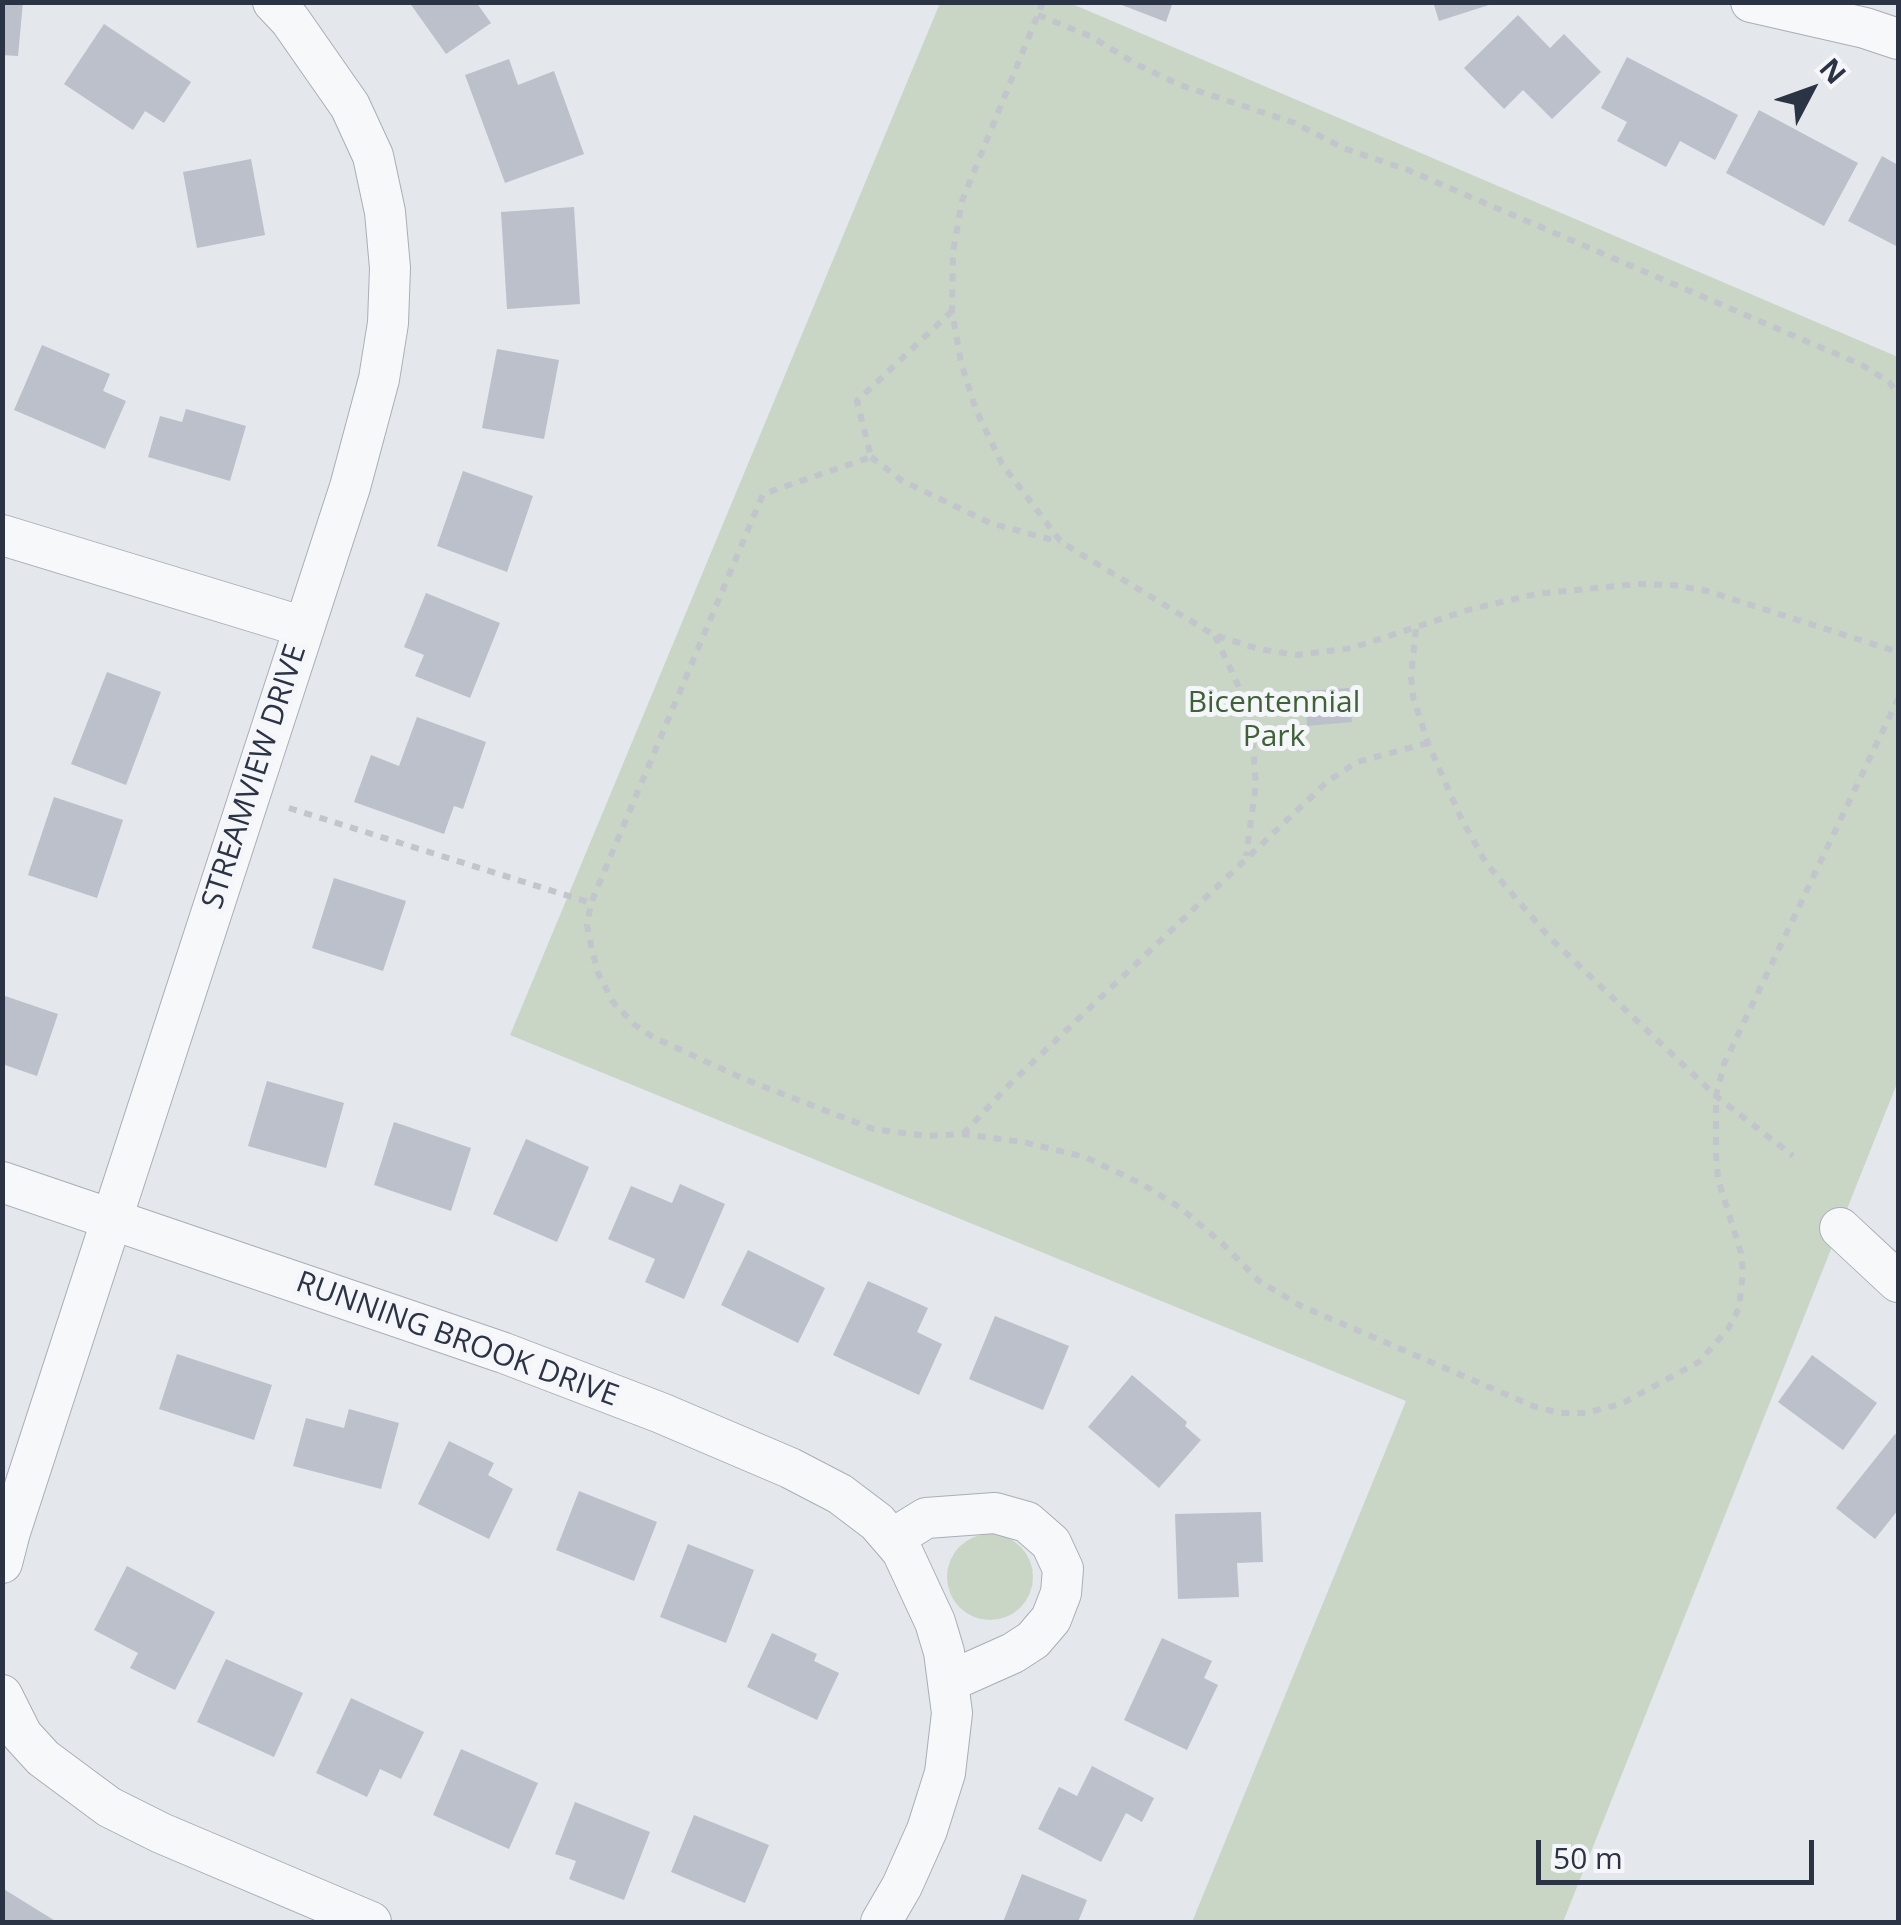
<!DOCTYPE html>
<html>
<head>
<meta charset="utf-8">
<style>
	body { margin:0 }
	#map { position:relative; width:1901px; height:1925px; overflow:hidden; background:#e4e7ec; font-family:"Open Sans",sans-serif }
	canvas { display:block }
	.frame { position:absolute; inset:0; border:5px solid #2b3445; pointer-events:none }
	.north { position:absolute; left:1761px; top:40px; width:100px; height:100px; -webkit-text-stroke:8px #f4f6f9; paint-order:stroke; rotate:49deg; font-size:28px; font-weight:700; line-height:40px; text-align:center; color:#2b3445 }
	.north::after { content:''; display:block; margin:auto; width:35px; height:45px; background:#2b3445; clip-path:polygon(50% 0,100% 100%,50% 72%,0 100%) }
	.scale { position:absolute; left:1536px; top:1840px; width:278px; height:45px; box-sizing:border-box; border:5px solid #2b3445; border-top:0; padding-left:12px; font-size:30px; line-height:35px; white-space:nowrap; color:#2b3445; -webkit-text-stroke:8px #f4f6f9; paint-order:stroke }
</style>
</head>
<body>
<div id="map">
<canvas width="1901" height="1925"></canvas>
<div class="frame"></div>
<div class="north">N</div>
<div class="scale">50 m</div>
</div>
<script>
const g = document.querySelector('canvas').getContext('2d');
g.lineJoin = 'round';
function paint(path, color) {
  g.fillStyle = color;
  g.fill(path, 'evenodd');
}
function poly(rows) {
  const path = new Path2D();
  for (const r of rows) {
    if (r.length === 3) {
      path.moveTo(r[0] + r[2], r[1]);
      path.arc(r[0], r[1], r[2], 0, 2 * Math.PI);
      continue;
    }
    path.moveTo(r[0], r[1]);
    for (let i = 2; i < r.length; i += 2) path.lineTo(r[i], r[i + 1]);
  }
  return path;
}
function strokePath(path, color, width, dash) {
  g.strokeStyle = color;
  g.lineWidth = width;
  g.lineCap = dash ? 'butt' : 'round';
  g.setLineDash(dash || []);
  g.stroke(path);
}
function label(font, color, halo, rows, align = 'center') {
  g.font = font + ' "Open Sans",sans-serif';
  g.lineWidth = 10;
  g.setLineDash([]);
  g.textBaseline = 'middle';
  g.strokeStyle = halo;
  g.fillStyle = color;
  for (const [text, x, y, turn = 0] of rows) {
    g.save();
    g.translate(x, y);
    g.rotate((+turn || 0) * Math.PI / 180);
    g.textAlign = isNaN(turn) ? turn : align;
    if (halo) g.strokeText(text, 0, 0);
    g.fillText(text, 0, 0);
    g.restore();
  }
}
paint(poly([
	[940,3,1070,3,1898,357,1898,1081,1563,1922,1192,1922,1406,1401,510,1035],
	[990,1577,43]
]), '#c9d6c5');
paint(poly([
	[2,2,23,2,18,56,2,55],
	[409,2,476,2,491,23,446,54],
	[1114,2,1173,2,1166,22],
	[1433,2,1495,2,1495,3,1439,21],
	[1518,15,1550,48,1564,34,1601,72,1552,119,1523,90,1504,109,1464,68],
	[104,24,191,82,164,123,145,111,133,130,64,84],
	[1627,57,1738,115,1715,160,1680,141,1666,167,1617,141,1627,122,1601,108],
	[509,59,518,85,554,71,584,154,505,183,465,75],
	[1759,110,1858,163,1824,226,1726,173],
	[1882,156,1898,165,1898,247,1848,221],
	[251,159,265,235,197,248,183,172],
	[574,207,580,304,507,309,501,212],
	[42,345,110,374,103,391,126,401,105,449,14,410],
	[497,349,559,360,544,439,482,428],
	[186,409,246,426,230,481,148,457,160,416,182,422],
	[463,471,533,496,507,572,437,546],
	[426,593,500,623,470,698,415,676,424,655,404,647],
	[107,672,161,692,126,785,71,764],
	[1349,688,1352,722,1307,726,1305,691],
	[417,717,486,742,463,809,454,806,444,834,354,802,371,755,399,766],
	[54,797,123,820,97,898,28,875],
	[334,878,406,901,383,971,312,948],
	[2,995,58,1014,37,1076,2,1064],
	[267,1081,344,1103,326,1168,248,1146],
	[394,1122,471,1148,451,1211,374,1185],
	[526,1139,589,1167,557,1242,493,1214],
	[680,1184,725,1204,684,1299,645,1282,655,1259,608,1239,631,1186,672,1203],
	[748,1250,825,1288,798,1343,721,1305],
	[868,1281,928,1308,917,1332,942,1344,919,1395,833,1355],
	[995,1316,1069,1346,1043,1410,969,1379],
	[177,1354,272,1385,254,1440,159,1409],
	[1812,1355,1877,1403,1843,1450,1778,1402],
	[1132,1375,1187,1422,1185,1426,1201,1440,1159,1488,1088,1427],
	[349,1409,399,1423,381,1489,293,1466,306,1418,344,1428],
	[1895,1434,1898,1436,1898,1510,1875,1539,1836,1508],
	[449,1441,494,1463,488,1475,513,1489,489,1539,418,1504],
	[579,1491,657,1522,634,1581,556,1550],
	[1261,1512,1263,1562,1237,1563,1239,1597,1178,1599,1175,1514],
	[688,1544,754,1570,726,1643,660,1617],
	[127,1566,215,1612,175,1690,130,1668,138,1653,94,1630],
	[772,1633,817,1654,814,1661,839,1673,817,1720,747,1687],
	[1162,1638,1212,1661,1204,1678,1218,1685,1187,1750,1124,1720],
	[226,1659,303,1693,274,1757,197,1722],
	[351,1698,424,1732,401,1779,380,1769,367,1797,316,1773],
	[461,1749,538,1783,509,1849,433,1815],
	[1092,1766,1154,1798,1142,1822,1126,1813,1101,1862,1038,1829,1059,1787,1077,1796],
	[575,1802,650,1832,624,1900,569,1879,576,1861,555,1854],
	[694,1815,769,1845,745,1903,671,1872],
	[1022,1874,1087,1900,1078,1922,1003,1922],
	[2,1888,57,1922,2,1922]
]), '#bbc0ca');
const minor = poly([
	[1751,2,1865,28,1898,39],
	[2,535,304,627],
	[2,1182,504,1353,661,1413,790,1468,840,1494,877,1522,902,1551,935,1622,944,1652,952,1713,945,1773,927,1830,902,1886,881,1922],
	[1840,1228,1898,1282],
	[892,1539,926,1518,995,1513,1027,1522,1051,1543,1063,1569,1061,1593,1051,1619,1033,1640,1013,1653,948,1682],
	[2,1563,10,1532,350,487,379,379,388,323,390,268,385,212,373,156,350,106,290,20,273,2],
	[2,1695,22,1735,43,1758,109,1807,161,1833,371,1922]
]);
strokePath(minor, '#a9aeb7', 42);
strokePath(poly([
	[1043,2,962,201,953,252,952,311,961,363,976,410,1002,464,1061,542,1214,635,1259,649,1297,655,1352,648,1468,610,1536,594,1637,584,1673,585,1707,591,1898,652],
	[1038,15,1090,36,1138,65,1180,85,1295,123,1343,148,1408,170,1862,365,1889,382,1898,394],
	[952,311,857,401,871,457,763,494,591,903,587,925,592,950,598,973,613,1002,635,1025,653,1037,744,1079,873,1129,927,1136,962,1134,1023,1142,1085,1157,1142,1184,1179,1207,1223,1244,1259,1281,1301,1306,1533,1406,1559,1413,1586,1413,1621,1404,1699,1362,1728,1329,1739,1308,1743,1272,1741,1253,1718,1179,1716,1154,1716,1096,1724,1064,1898,699],
	[871,457,901,480,990,523,1060,542],
	[1416,629,1411,676,1413,697,1428,743,1461,818,1486,863,1549,937,1716,1096,1793,1156],
	[1215,636,1246,702,1252,736,1256,784,1246,856],
	[289,808,591,903],
	[963,1134,1011,1083,1328,781,1357,762,1428,743]
]), '#c2c5cb', 6, [8, 8]);
strokePath(minor, '#f7f8fa', 40);
label('30px', '#3f6138', '#f4f6f9', [
	["Bicentennial",1274,703],
	["Park",1274,737]
]);
label('30px', '#2b3445', '#f4f6f9', [
	["STREAMVIEW DRIVE",255,777,-72],
	["RUNNING BROOK DRIVE",457,1340,20]
]);
</script>
</body>
</html>
